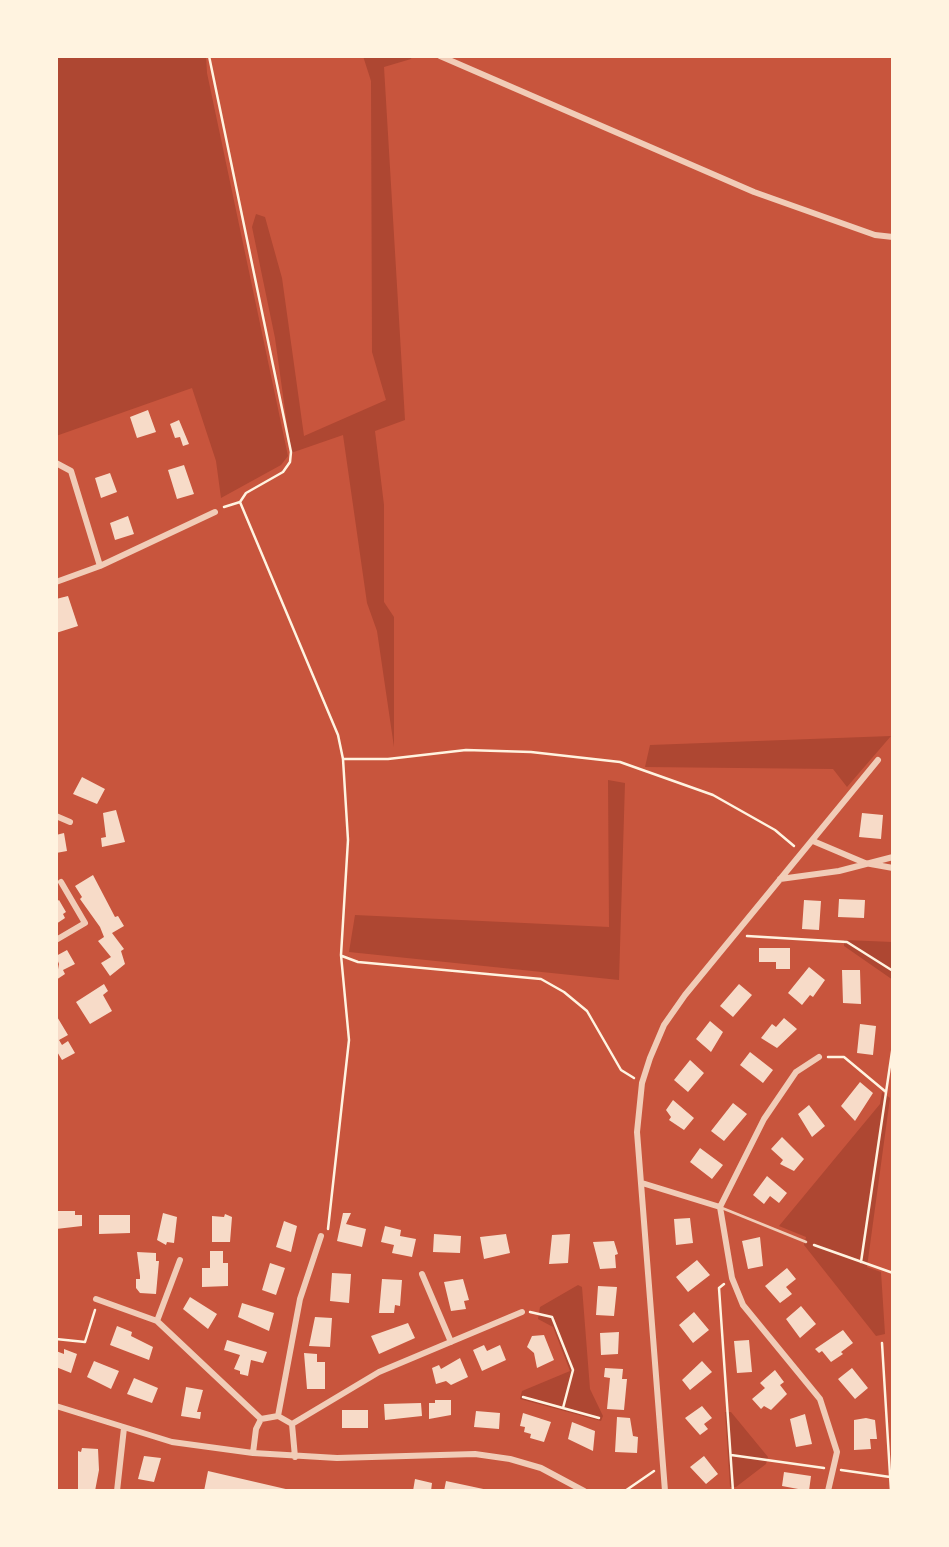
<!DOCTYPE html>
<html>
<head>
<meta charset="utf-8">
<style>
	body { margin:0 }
	#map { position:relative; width:949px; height:1547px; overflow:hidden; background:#c8553d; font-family:Lato,sans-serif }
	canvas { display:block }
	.frame { position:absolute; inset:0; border:58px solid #fff3e0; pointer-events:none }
</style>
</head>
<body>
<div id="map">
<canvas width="949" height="1547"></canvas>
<div class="frame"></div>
</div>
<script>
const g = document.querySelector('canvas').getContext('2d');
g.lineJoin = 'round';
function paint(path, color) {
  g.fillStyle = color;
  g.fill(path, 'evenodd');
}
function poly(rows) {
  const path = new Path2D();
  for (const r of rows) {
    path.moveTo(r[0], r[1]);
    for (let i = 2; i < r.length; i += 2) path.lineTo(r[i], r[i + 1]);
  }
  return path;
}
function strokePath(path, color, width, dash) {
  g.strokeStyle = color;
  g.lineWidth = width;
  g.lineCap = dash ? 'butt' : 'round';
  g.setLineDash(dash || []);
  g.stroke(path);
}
paint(poly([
	[56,56,206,56,207,73,288,456,281,465,221,498,216,461,192,388,56,436],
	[363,56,412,56,411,59,384,67,405,420,375,431,384,505,384,602,394,617,394,747,377,631,367,603,343,435,291,453,275,338,252,227,256,214,265,217,282,278,304,436,386,400,372,352,371,81],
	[891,736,847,787,833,769,645,767,650,745],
	[608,780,625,783,619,980,349,952,355,915,609,927],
	[844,940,893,942,893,980,844,946],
	[882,1092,890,1098,867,1267,881,1272,885,1334,876,1336,804,1245,806,1237,779,1226,880,1104],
	[578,1285,582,1287,590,1389,603,1416,601,1421,520,1399,522,1391,570,1371,553,1327,538,1319,540,1307],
	[725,1412,731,1412,768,1457,766,1464,736,1487,730,1487]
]), '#ae4732');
paint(poly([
	[148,410,156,432,137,438,130,417],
	[179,420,189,444,183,446,180,437,175,438,170,424],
	[184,465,194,494,177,499,168,470],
	[110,473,117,492,101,498,95,478],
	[128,516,134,534,115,540,110,523],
	[68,596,78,626,56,633,56,599],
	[82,777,105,789,97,804,73,794],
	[116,810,125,842,102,847,101,838,106,837,103,813],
	[862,813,883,815,881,839,859,837],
	[64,833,67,851,56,853,56,835],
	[93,875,115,917,118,916,124,926,112,933,124,949,121,951,125,964,110,976,101,963,111,957,98,941,104,937,100,927,80,899,82,897,75,886],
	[839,899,865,900,864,918,838,917],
	[59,900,66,912,63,914,65,918,56,924,56,902],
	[804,900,821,901,819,930,802,929],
	[759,948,790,948,790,969,776,969,776,962,759,962],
	[67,950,75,964,63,970,65,974,56,980,59,964,56,956],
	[809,967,825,980,813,997,810,995,802,1005,788,993],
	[842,970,860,970,861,1004,843,1003],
	[104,984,108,991,103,995,112,1011,90,1024,76,1002],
	[739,984,752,995,733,1017,720,1006],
	[56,1015,68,1035,59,1040,62,1045,68,1041,75,1053,62,1060,56,1050],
	[784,1018,797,1029,777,1048,761,1038,772,1024,776,1027],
	[710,1021,723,1032,711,1052,696,1039],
	[860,1024,876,1026,873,1055,857,1053],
	[750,1052,773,1070,763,1083,740,1065],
	[690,1060,704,1073,688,1092,674,1080],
	[860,1082,873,1093,855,1121,841,1106],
	[673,1100,694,1118,684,1130,669,1120,671,1117,666,1110],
	[733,1103,747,1114,724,1141,711,1131],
	[809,1105,825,1126,812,1137,798,1114],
	[782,1137,804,1159,794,1171,780,1164,783,1160,771,1149],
	[700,1148,723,1165,712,1179,690,1162],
	[767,1176,787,1193,779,1203,770,1196,764,1204,753,1195],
	[56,1211,75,1211,75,1215,82,1215,82,1226,56,1229],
	[163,1213,177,1217,174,1243,167,1242,166,1245,157,1240],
	[343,1213,351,1213,346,1224,366,1229,362,1247,337,1241],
	[225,1214,232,1217,230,1242,212,1242,212,1216,224,1217],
	[99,1215,130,1215,130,1233,99,1234],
	[690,1218,693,1243,676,1245,674,1219],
	[284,1221,297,1226,291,1252,276,1247],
	[385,1226,401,1230,400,1236,416,1239,412,1257,392,1253,394,1245,381,1242],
	[434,1234,461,1236,460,1253,433,1252],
	[506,1234,510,1253,484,1259,480,1237],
	[570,1234,568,1263,549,1264,552,1235],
	[760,1237,763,1266,748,1269,742,1241],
	[614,1241,618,1254,615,1255,616,1268,600,1269,593,1242],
	[210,1251,223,1251,223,1263,228,1263,228,1286,202,1287,202,1268,210,1268],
	[137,1252,156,1253,156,1261,159,1261,156,1294,140,1293,136,1288,136,1279,140,1279,140,1276],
	[697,1260,710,1275,688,1292,676,1277],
	[270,1263,285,1268,276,1295,262,1290],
	[787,1268,796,1279,786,1287,792,1294,780,1303,765,1286],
	[332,1273,351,1274,349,1303,330,1301],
	[382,1279,402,1280,400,1306,395,1305,394,1313,379,1313],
	[463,1279,469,1300,464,1301,466,1309,451,1311,444,1282],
	[598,1286,617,1287,614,1316,596,1315],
	[190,1297,217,1314,208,1329,183,1309],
	[242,1303,274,1313,269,1331,238,1317],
	[801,1306,816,1324,800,1338,786,1319],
	[694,1312,709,1330,693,1343,679,1325],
	[315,1317,332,1318,330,1347,309,1346],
	[408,1323,415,1338,379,1354,371,1336],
	[117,1326,132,1332,131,1336,153,1347,149,1360,110,1345],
	[843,1330,853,1343,841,1352,843,1354,831,1362,822,1351,819,1353,815,1349],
	[619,1332,618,1354,601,1355,600,1333],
	[544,1335,554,1360,537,1368,534,1353,527,1347,532,1336],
	[227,1340,267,1352,263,1363,251,1360,248,1376,240,1374,240,1371,234,1369,240,1355,224,1350],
	[749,1340,752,1372,737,1373,734,1341],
	[484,1345,487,1351,500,1345,506,1360,482,1371,473,1350],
	[64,1349,77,1354,71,1373,56,1367,56,1351,64,1354],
	[304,1353,317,1354,317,1362,325,1362,325,1389,307,1389],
	[460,1358,468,1377,451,1385,446,1381,436,1384,432,1368,439,1365,441,1369],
	[94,1361,119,1371,111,1389,87,1377],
	[702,1361,712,1372,690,1390,682,1380],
	[605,1368,623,1369,622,1379,627,1379,624,1410,607,1409,610,1378,604,1377],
	[852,1368,868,1388,855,1399,838,1379],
	[775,1370,784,1382,780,1385,787,1394,771,1410,764,1406,761,1409,752,1399,765,1388,760,1383],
	[134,1378,158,1388,152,1403,127,1394],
	[186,1387,203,1390,197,1412,201,1412,200,1419,181,1416],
	[435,1400,451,1400,451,1415,429,1419,429,1403,435,1403],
	[421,1403,422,1416,385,1420,384,1404],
	[702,1406,712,1418,704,1424,708,1429,700,1435,685,1418],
	[342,1410,368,1410,368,1428,342,1428],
	[476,1411,500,1413,499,1429,474,1427],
	[523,1413,551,1422,544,1442,530,1438,531,1434,524,1432,525,1427,520,1426],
	[805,1414,812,1444,796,1447,790,1419],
	[617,1417,630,1418,633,1436,638,1437,637,1453,615,1452],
	[866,1418,875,1420,877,1439,870,1439,871,1449,854,1450,854,1420],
	[572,1422,595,1431,593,1451,568,1439],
	[82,1448,98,1449,99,1470,95,1491,78,1490,78,1451,81,1452],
	[144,1456,161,1458,154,1482,138,1479],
	[704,1456,718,1474,706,1484,690,1467],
	[208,1471,290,1490,290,1491,204,1491],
	[784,1472,811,1476,809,1491,782,1486],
	[415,1479,432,1483,431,1491,413,1491],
	[446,1481,488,1490,487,1491,444,1491]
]), '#f7dbc8');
strokePath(poly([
	[209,56,291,452,290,462,283,472,246,493,240,502],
	[240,502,338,735,343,759,348,840,341,955,349,1040,328,1229],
	[224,507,240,502],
	[343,759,388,759,466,750,531,752,620,762,713,795,775,830,794,846],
	[747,936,847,942,893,971],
	[342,956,358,962,541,979,564,992,587,1011,621,1070,634,1078],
	[828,1057,844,1057,886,1092],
	[814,1245,893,1273],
	[861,1262,893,1045],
	[724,1284,719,1288,733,1491],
	[530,1312,552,1317,573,1370,563,1408],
	[56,1339,85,1342,95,1310],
	[882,1343,891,1491],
	[523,1397,599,1418],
	[731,1455,824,1468],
	[841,1470,890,1477],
	[625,1491,654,1471]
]), '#fff3e0', 2.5);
strokePath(poly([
	[722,1208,806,1242]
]), '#f1ccb7', 2.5);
strokePath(poly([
	[440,56,754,192,875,235,893,237],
	[56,463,71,471,100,566],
	[56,582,100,566,215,512],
	[56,816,70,822],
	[813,841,865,863,893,868],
	[780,879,839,871,893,857],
	[56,940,85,923,61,882],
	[819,1057,796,1072,764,1119,720,1207,732,1278,743,1305,820,1399,837,1452,828,1491],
	[642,1183,720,1207],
	[422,1274,451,1342],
	[96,1299,157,1321,261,1419],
	[157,1321,180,1260],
	[56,1406,172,1442,253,1453,337,1458,475,1454,510,1459,541,1468,584,1491],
	[278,1416,300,1299,321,1236],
	[292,1424,379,1372,522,1312],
	[253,1453,256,1429,261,1419,278,1416,292,1424,295,1457],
	[117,1491,124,1428],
	[665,1491,637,1132,642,1083,650,1058,664,1025,685,995,878,760]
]), '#f1ccb7', 6);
</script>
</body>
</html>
